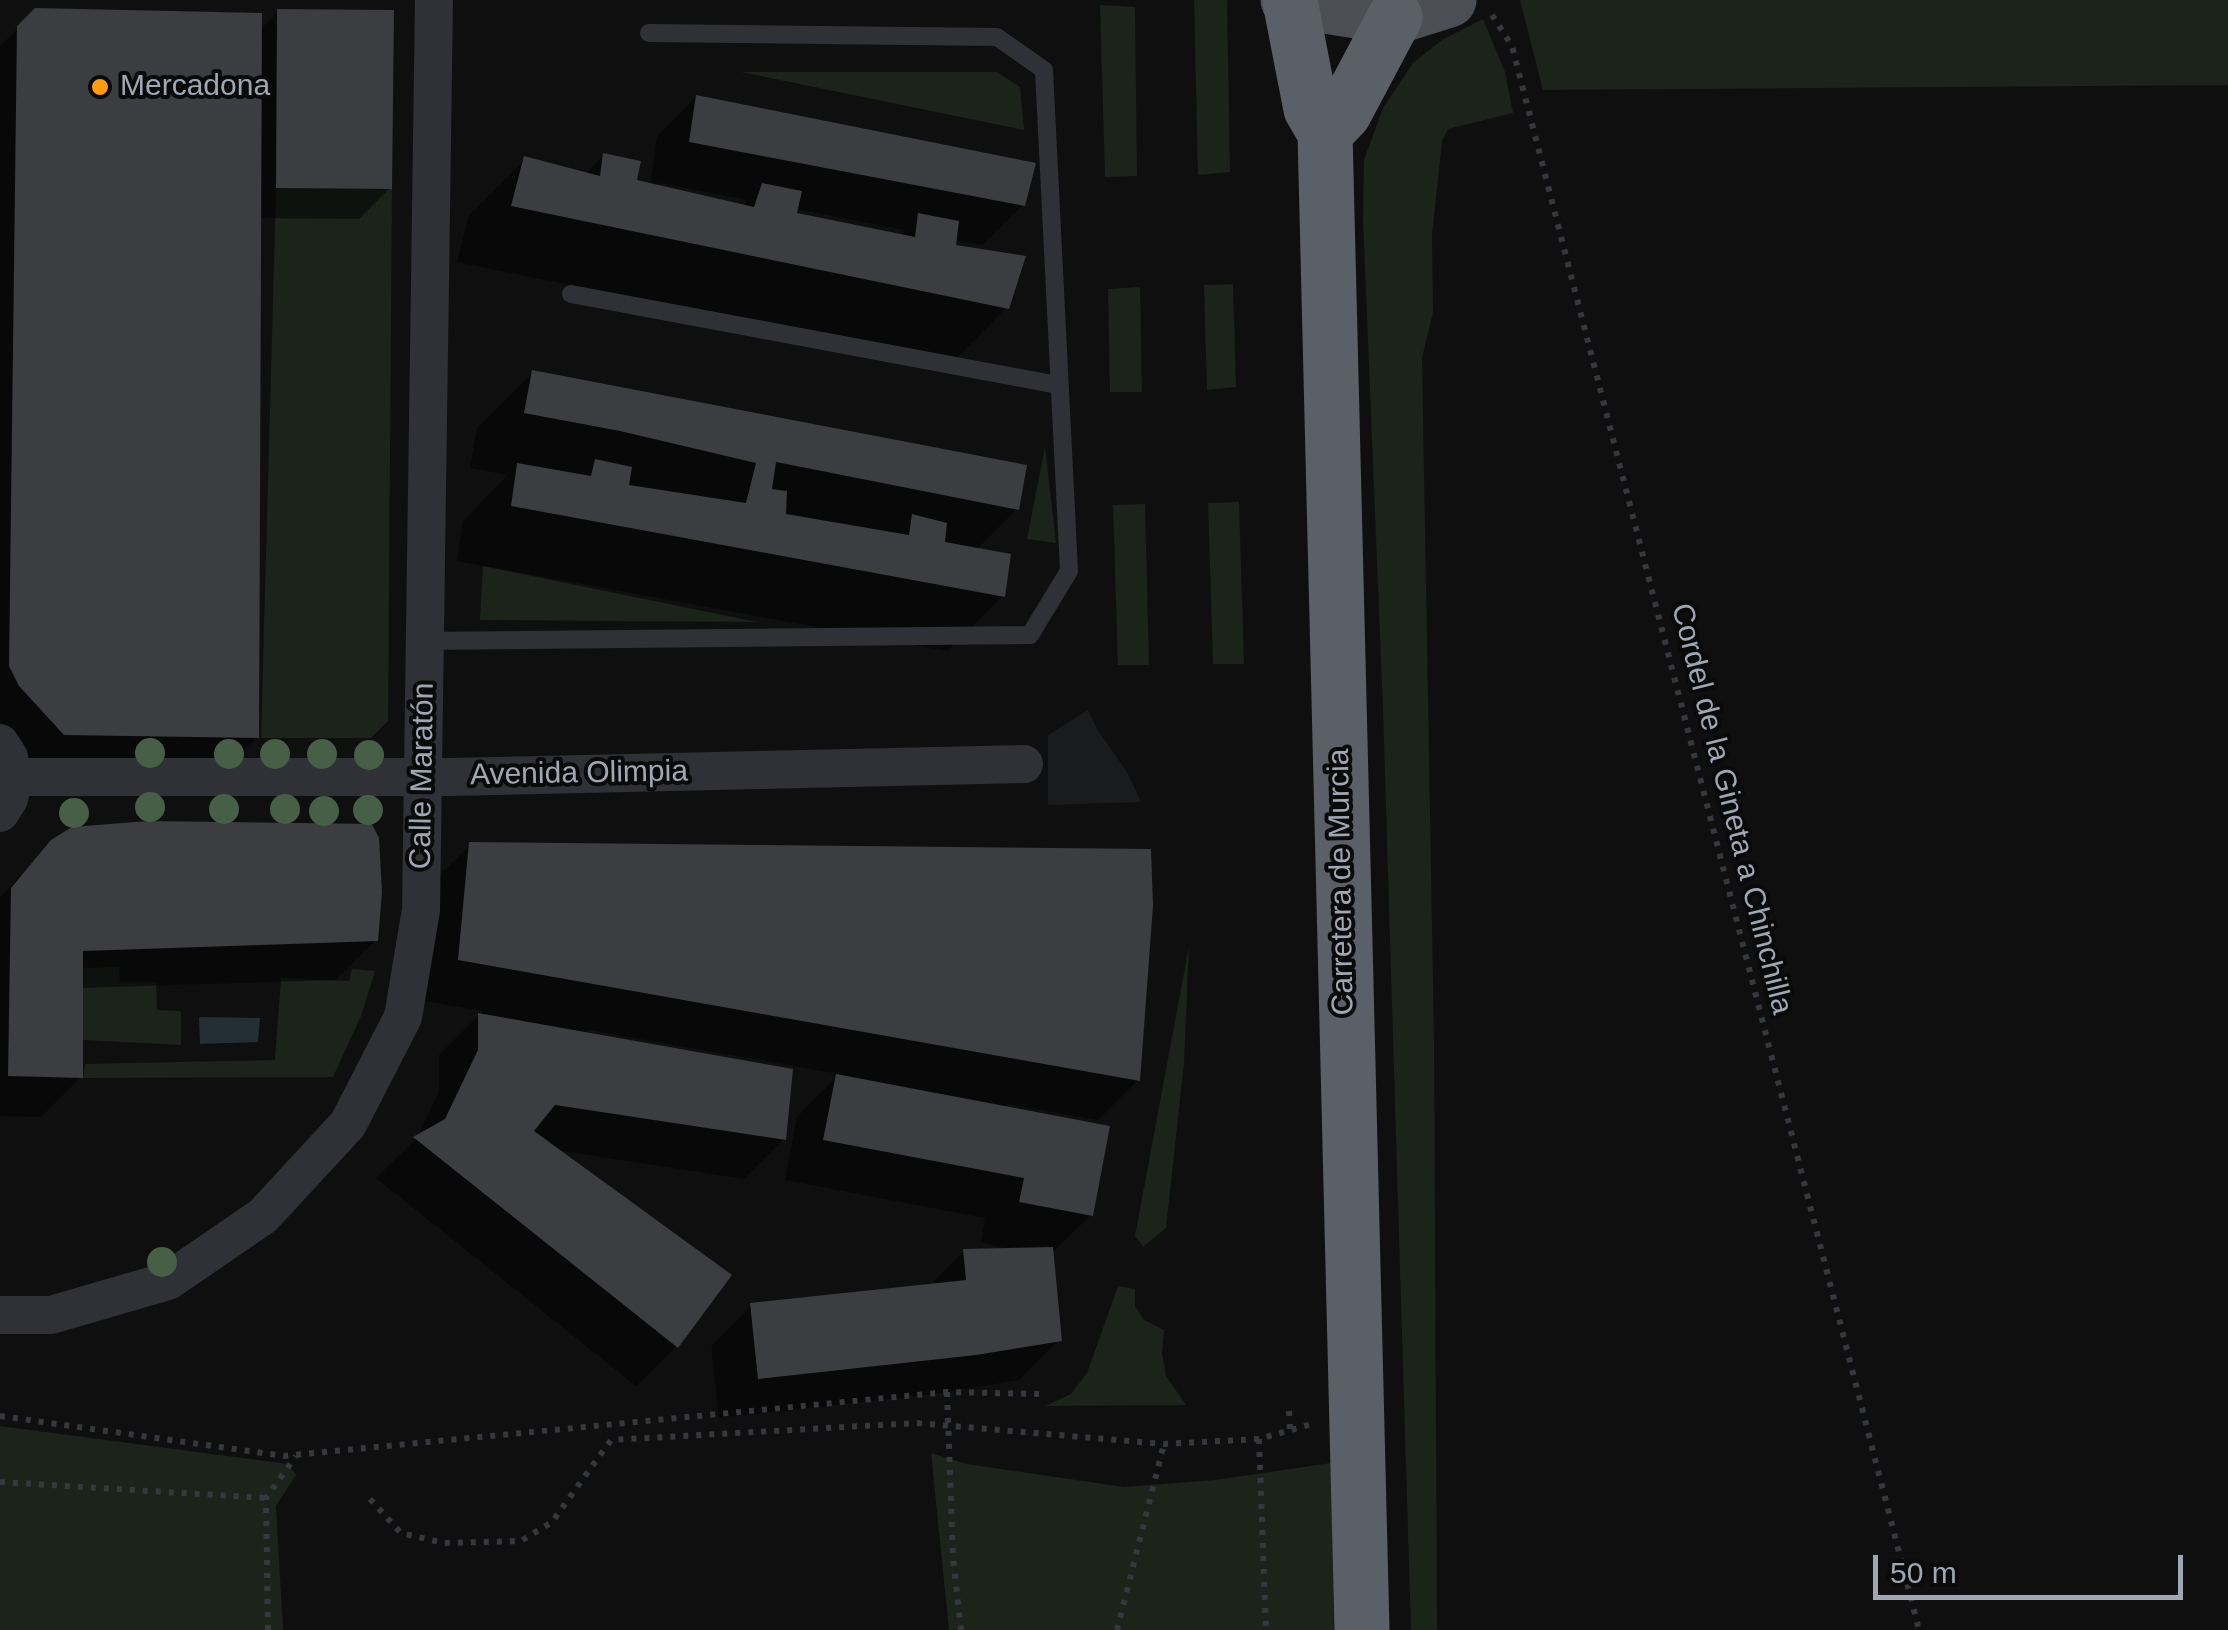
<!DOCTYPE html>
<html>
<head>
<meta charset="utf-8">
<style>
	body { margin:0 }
	#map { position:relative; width:2228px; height:1630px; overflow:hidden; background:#0f0f10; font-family:Helvetica,sans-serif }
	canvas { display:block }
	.scale { position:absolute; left:1873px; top:1555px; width:310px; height:45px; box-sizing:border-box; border:5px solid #9ea7b3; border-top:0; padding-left:12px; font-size:30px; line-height:35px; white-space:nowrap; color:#9ea7b3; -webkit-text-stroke:8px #0a0a0b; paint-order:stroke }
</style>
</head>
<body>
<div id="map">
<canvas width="2228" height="1630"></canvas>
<div class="scale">50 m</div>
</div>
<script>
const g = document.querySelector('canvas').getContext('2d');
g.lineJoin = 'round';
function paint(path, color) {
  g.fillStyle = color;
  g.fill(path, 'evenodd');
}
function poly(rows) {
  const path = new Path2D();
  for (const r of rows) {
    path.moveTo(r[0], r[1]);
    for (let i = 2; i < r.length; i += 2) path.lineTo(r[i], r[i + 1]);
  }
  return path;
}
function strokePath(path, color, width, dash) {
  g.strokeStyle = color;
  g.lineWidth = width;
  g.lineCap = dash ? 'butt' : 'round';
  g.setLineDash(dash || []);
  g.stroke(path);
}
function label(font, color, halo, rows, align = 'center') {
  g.font = font + ' Helvetica,sans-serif';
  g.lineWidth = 8;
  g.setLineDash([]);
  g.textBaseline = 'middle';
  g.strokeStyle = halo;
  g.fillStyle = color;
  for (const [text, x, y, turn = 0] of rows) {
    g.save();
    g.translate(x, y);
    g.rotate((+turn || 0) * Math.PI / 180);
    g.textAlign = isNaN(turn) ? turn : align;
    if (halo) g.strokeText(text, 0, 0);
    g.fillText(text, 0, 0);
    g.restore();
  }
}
paint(poly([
	[1088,710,1097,729,1127,772,1141,802,1048,805,1048,735]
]), '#1a1b1d');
paint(poly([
	[1194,0,1227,0,1230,172,1198,175],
	[1520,0,2228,0,2228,85,1543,90],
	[1100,5,1135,7,1137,176,1105,177],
	[1483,19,1505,72,1513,113,1448,129,1442,141,1432,235,1433,312,1422,358,1434,1039,1437,1630,1411,1630,1383,709,1363,219,1364,160,1383,108,1413,63,1442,40],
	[741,72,997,72,1020,87,1024,130],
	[276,188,392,189,388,721,371,738,261,738],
	[1233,284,1236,387,1207,390,1204,285],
	[1140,287,1142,392,1110,392,1108,289],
	[1045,447,1056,543,1027,539],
	[1239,502,1244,664,1213,664,1208,503],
	[1145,504,1149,665,1118,665,1113,505],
	[483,566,757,622,480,620],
	[1189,946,1184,1063,1166,1228,1143,1247,1135,1236],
	[119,967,120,982,156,982,157,1010,181,1011,181,1045,83,1040,82,968],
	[352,969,375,971,361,1016,333,1077,83,1078,85,1064,275,1060,281,978,349,981],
	[1118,1286,1135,1289,1135,1306,1144,1320,1164,1330,1162,1353,1166,1376,1186,1405,1045,1406,1071,1394,1087,1373],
	[0,1426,288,1464,296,1475,276,1506,283,1630,0,1630],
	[931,1453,967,1464,1124,1487,1215,1480,1331,1463,1334,1630,949,1630]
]), '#1b231b');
paint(poly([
	[199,1017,260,1018,258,1042,200,1044]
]), '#242f35');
paint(poly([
	[36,11,259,31,278,12,390,188,359,219,258,218,257,737,217,777,24,774,0,748,0,46],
	[696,97,1023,205,983,245,954,240,953,247,1007,307,952,363,457,262,469,215,525,159,585,175,604,155,634,182,650,185,657,137],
	[659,183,748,200,741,207,658,187],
	[796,209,905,230,898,237,794,215],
	[533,372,1017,509,976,550,1003,596,947,651,457,561,463,521,508,475,470,468,477,428],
	[53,842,376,940,336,980,80,988,81,1077,41,1117,0,1116,0,897],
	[470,845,1138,1080,1098,1120,1007,1104,1006,1109,1091,1215,1051,1254,1059,1340,1019,1380,934,1394,719,1418,711,1346,751,1306,929,1286,964,1251,1012,1250,981,1242,985,1218,785,1180,797,1117,839,1074,589,1030,588,1035,784,1139,744,1179,556,1150,728,1275,676,1347,636,1386,376,1178,417,1138,439,1092,439,1055,483,1011,419,1000,430,885]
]), '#0007');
paint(poly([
	[35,8,262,13,259,738,64,735,19,686,9,666,17,26],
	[277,9,394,10,392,189,276,188],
	[696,95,1036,163,1025,206,689,142],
	[603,153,641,161,637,180,754,207,762,183,802,191,797,213,915,237,918,213,959,221,956,245,1026,256,1009,309,511,206,524,156,600,176],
	[532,370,1027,465,1019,510,776,462,772,489,787,491,786,514,909,535,912,514,947,523,945,542,1011,554,1005,597,511,506,517,463,591,476,595,459,632,467,629,485,746,503,756,463,620,431,524,413],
	[148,821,372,824,379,838,382,892,378,941,83,951,83,1078,8,1076,11,888,51,840,72,827],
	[469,842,1151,849,1153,906,1140,1081,458,960],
	[478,1013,793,1069,786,1140,555,1105,534,1131,732,1275,678,1348,413,1137,445,1119,478,1050],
	[836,1074,1110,1126,1093,1216,1019,1202,1024,1178,823,1140],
	[1053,1247,1062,1341,976,1355,758,1379,750,1303,966,1280,963,1249]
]), '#3b3d41');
strokePath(poly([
	[1492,15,1512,46,1919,1630],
	[947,1392,953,1557,961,1630],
	[1289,1411,1290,1432],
	[0,1416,284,1456,947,1392,1040,1394],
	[1259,1439,1266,1630],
	[0,1482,266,1498],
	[370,1499,401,1533,444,1543,521,1541,552,1522,611,1440,917,1423,1164,1444,1259,1439,1312,1424],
	[268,1630,266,1498,296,1456],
	[1117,1630,1164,1444]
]), '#35383d', 6, [5, 8]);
strokePath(poly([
	[571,294,1058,385],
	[423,641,1030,635,1069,571,1044,70,997,37,649,33]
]), '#2f3136', 18);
strokePath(poly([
	[0,743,9,757,13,777,9,799,0,813],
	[13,777,451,777,1024,764],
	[0,1315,51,1315,168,1281,263,1216,348,1124,403,1017,421,910,434,0]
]), '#2f3136', 38);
strokePath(poly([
	[1288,0,1395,17,1449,0]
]), '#4b4e55', 55);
strokePath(poly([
	[1290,1,1311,109,1325,133],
	[1325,133,1362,1630],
	[1325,133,1344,113,1395,17]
]), '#5b5f67', 55);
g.fillStyle = '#475f46';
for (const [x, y] of [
	[150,753],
	[229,754],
	[275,754],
	[322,754],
	[369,755],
	[150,807],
	[224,809],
	[285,809],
	[368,810],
	[324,811],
	[74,813],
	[162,1262]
]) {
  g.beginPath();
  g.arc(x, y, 15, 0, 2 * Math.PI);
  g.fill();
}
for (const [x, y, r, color] of [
	[100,87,10,"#ff9b18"]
]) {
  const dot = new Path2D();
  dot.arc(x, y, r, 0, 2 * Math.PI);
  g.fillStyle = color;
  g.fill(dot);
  strokePath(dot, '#0a0a0b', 4);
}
label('30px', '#9ea7b3', '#0a0a0b', [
	["Mercadona",120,87]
], 'left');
label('30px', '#9ea7b3', '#0a0a0b', [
	["Avenida Olimpia",579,774,-1],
	["Calle Maratón",423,776,-89],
	["Cordel de la Gineta a Chinchilla",1731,809,76],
	["Carretera de Murcia",1342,882,-91]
]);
</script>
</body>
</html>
